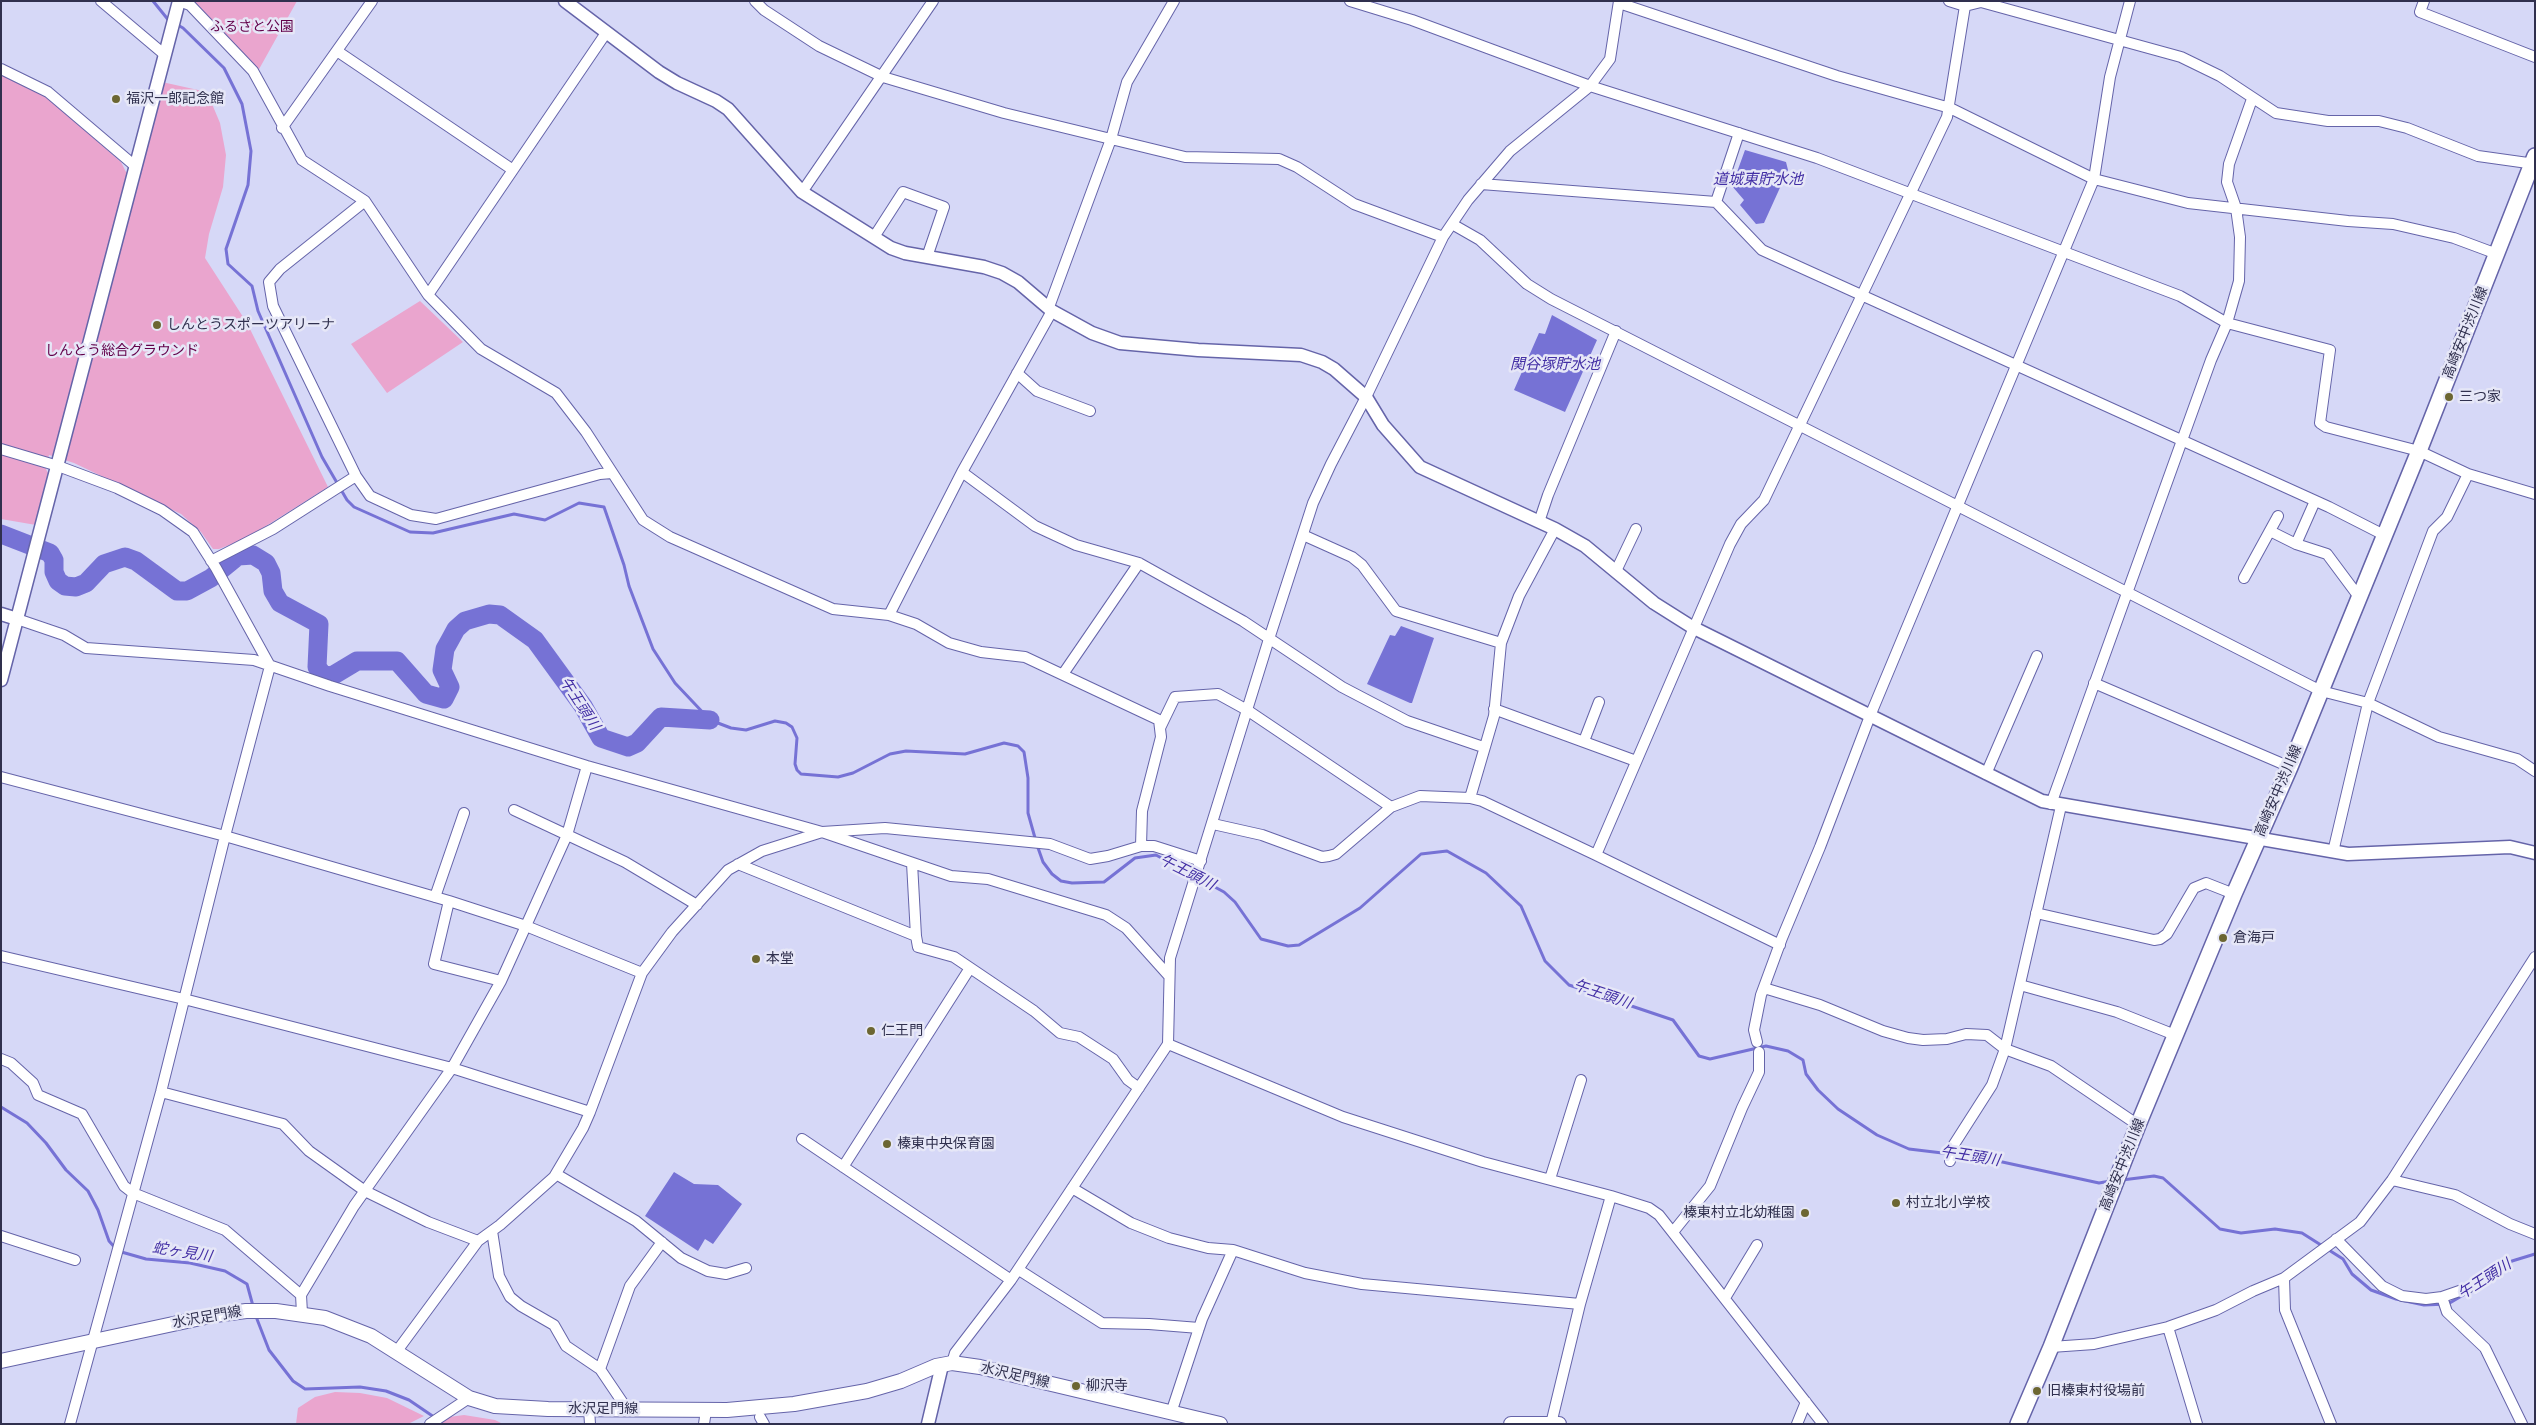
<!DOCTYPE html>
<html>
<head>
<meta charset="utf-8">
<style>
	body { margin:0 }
	#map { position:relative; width:2536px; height:1425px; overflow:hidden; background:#d6d8f7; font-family:"Roboto Condensed",sans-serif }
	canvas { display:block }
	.frame { position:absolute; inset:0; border:2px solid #30304e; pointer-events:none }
</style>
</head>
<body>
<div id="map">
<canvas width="2536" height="1425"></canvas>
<div class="frame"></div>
</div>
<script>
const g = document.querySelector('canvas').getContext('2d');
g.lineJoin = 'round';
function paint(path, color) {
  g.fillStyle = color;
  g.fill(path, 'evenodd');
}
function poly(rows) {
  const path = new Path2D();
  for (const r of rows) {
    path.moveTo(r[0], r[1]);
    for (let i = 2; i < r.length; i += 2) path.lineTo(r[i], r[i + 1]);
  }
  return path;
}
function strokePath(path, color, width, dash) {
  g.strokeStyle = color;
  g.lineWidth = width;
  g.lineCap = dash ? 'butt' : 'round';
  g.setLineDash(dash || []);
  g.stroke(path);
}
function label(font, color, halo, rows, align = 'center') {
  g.font = font + ' "Roboto Condensed","Noto Sans JP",sans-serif';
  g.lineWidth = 5;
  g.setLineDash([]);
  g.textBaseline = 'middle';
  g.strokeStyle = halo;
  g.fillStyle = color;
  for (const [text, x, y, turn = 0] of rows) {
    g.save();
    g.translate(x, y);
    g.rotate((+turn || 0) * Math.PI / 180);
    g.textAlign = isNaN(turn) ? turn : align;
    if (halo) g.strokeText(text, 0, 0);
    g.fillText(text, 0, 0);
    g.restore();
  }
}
paint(poly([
	[193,1,297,1,258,71],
	[1,74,43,94,121,162,126,172,138,176,162,82,207,92,220,123,226,155,223,187,209,234,205,258,247,323,328,487,247,538,219,549,213,549,201,532,181,514,74,463,49,455,46,469,49,475,36,525,1,519],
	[420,301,463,342,387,393,351,344],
	[335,1392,360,1393,387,1398,424,1416,408,1424,296,1424,298,1408,315,1397],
	[464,1415,495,1420,503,1424,438,1424,449,1417]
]), '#eaa5ce');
paint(poly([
	[1745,150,1786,162,1788,170,1764,223,1756,224,1740,205,1744,200,1732,186],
	[1552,315,1597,340,1565,412,1514,390,1539,333,1545,334],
	[1401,626,1434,638,1412,703,1410,703,1367,684,1390,635,1395,636],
	[674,1172,694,1184,718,1185,742,1204,713,1244,705,1239,698,1251,645,1216]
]), '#7672d5');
strokePath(poly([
	[153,1,170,22],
	[176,24,183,28,224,68,242,104,251,151,248,185,226,249,228,264,252,286,258,311,322,457,347,500,354,507,410,532,433,533,514,514,545,520,579,503,604,507,624,565,629,586,653,649,675,683,710,720,731,728,746,730,775,721,786,723,792,727,797,738,795,764,797,770,801,774,838,777,853,773,890,754,906,751,965,754,1004,743,1018,746,1024,752,1028,778,1028,813,1037,845,1043,862,1052,874,1061,881,1072,883,1104,882,1135,858,1156,855,1224,892,1235,902,1261,939,1288,946,1299,945,1360,908,1421,854,1447,851,1486,873,1521,906,1545,961,1569,985,1673,1020,1699,1056,1710,1059,1766,1046,1788,1051,1803,1060,1806,1074,1818,1090,1838,1109,1877,1135,1909,1149,1984,1158,2099,1183,2110,1181],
	[1,1107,27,1123,46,1143,66,1170,88,1191,98,1210,109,1241,118,1251,146,1259,190,1263,225,1271,247,1284,253,1306],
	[2122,1180,2154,1176,2163,1178,2220,1229,2241,1233,2275,1229,2302,1233,2343,1259,2352,1274,2371,1290,2396,1299,2424,1305,2448,1304,2482,1284,2512,1261,2535,1254],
	[255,1314,269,1350,293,1381,305,1389,360,1387,386,1391,409,1400,434,1417]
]), '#7672d5', 3);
strokePath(poly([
	[1,534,50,553,54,560,54,572,58,581,65,586,76,587,86,583,104,564,125,557,136,561,177,591,187,591,211,578,238,556,253,555,266,563,271,573,273,591,280,603,319,624,317,667,323,675,332,676,357,661,397,661,426,694,444,699,450,687,442,670,445,649,450,640,456,629,465,621,489,614,500,615,535,640,583,706,601,738,628,747,637,743,661,717,710,720]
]), '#7672d5', 19);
const minor = poly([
	[101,1,165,55],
	[179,1,190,5,253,71,302,160,365,201,428,295,481,349,556,393,586,432,643,520,670,537,833,609,889,615,916,624,949,643,981,652,1025,657,1159,720,1161,737,1142,811,1141,846],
	[755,1,764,10,819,46,883,77,1004,113,1185,157,1279,159,1297,167,1354,204,1443,237],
	[1350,1,1412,20,1590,86,1817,158,2180,296,2227,323,2330,350,2320,423,2326,427,2419,451,2468,474,2535,494],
	[1949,1,1965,6,1981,2,2181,57,2220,76,2276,113,2328,121,2379,121,2407,128,2478,156,2535,164],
	[2424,1,2420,12,2535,57],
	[1619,3,1837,76,1950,108,2094,179,2188,203,2348,221,2393,224,2454,238,2497,254],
	[337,51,513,170],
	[1,69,48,92,135,166],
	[282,128,372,1],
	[1739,133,1716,202,1762,250,2329,507,2384,535],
	[1481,184,1716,202],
	[802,192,933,1],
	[365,201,280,269,269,282,273,306,356,476,370,496,411,515,436,519,600,474,612,473],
	[1452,224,1480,240,1527,284,1551,299,2321,691,2368,703,2439,737,2517,759,2535,771],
	[874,237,903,192,944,207,927,257],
	[428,295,606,33],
	[1049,307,1111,139,1127,82,1174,1],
	[1017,373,1037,391,1090,411],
	[1,449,58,466,117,488,162,510,193,532,216,568,270,666,225,836,161,1092,70,1424],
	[962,472,1035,526,1076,545,1139,563,1243,621,1342,687,1407,721,1483,747],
	[2315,501,2296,544,2327,554,2359,597],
	[1539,522,1548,495,1616,331],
	[2270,531,2296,544],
	[1303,535,1352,557,1362,565,1396,611,1501,643],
	[211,561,273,529,356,476],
	[1616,571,1636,529],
	[2244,578,2278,516],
	[889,615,962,472,1052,311],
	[17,619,64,635,86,648,254,660,330,686,587,766,822,832,951,876,988,879,1106,915,1126,928,1169,976],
	[1063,674,1139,563],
	[2094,683,2290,767],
	[1494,709,1636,761],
	[1160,728,1175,697,1218,694,1247,710,1391,807],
	[1584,741,1599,702],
	[1986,774,2037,656],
	[1,777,225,836,449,901,526,926,642,973],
	[1470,798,1494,716,1501,643,1519,596,1555,529],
	[2051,804,2211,360,2227,323,2239,281,2240,237,2236,208,2227,182,2229,164,2252,99],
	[514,810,625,862,697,905],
	[1213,824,1262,835,1322,857,1329,856,1336,854,1391,807,1420,796,1470,798,1482,801,1596,855,1780,945],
	[2333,852,2368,703,2433,531,2447,517,2468,474],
	[1596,855,1730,544,1741,524,1764,500,1947,117,1965,6],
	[912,863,916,936],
	[738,864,916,936,918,947,954,957,1034,1011,1060,1033,1079,1037,1113,1059,1128,1080,1139,1088],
	[435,897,464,813],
	[449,901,434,964,501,981],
	[2036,913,2154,940,2160,939,2167,934,2194,888,2206,883,2234,894],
	[1,956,184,999,452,1068,590,1112],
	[2020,985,2117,1012,2175,1035],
	[1764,988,1820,1005,1883,1031,1908,1038,1923,1040,1947,1039,1966,1034,1987,1035,2005,1049,2051,1066,2138,1125],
	[1757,1042,1754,1030,1761,995,1782,938,1820,847,1870,716,2094,179,2110,77,2130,1],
	[1168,1044,1343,1117,1483,1162,1611,1196,1649,1208,1659,1215,1823,1424],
	[1,1059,11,1063,33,1083,38,1095,82,1114,124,1186,133,1193,225,1230,301,1295],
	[161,1092,283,1124,309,1151,365,1191,428,1222,478,1241],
	[802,1139,1011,1280],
	[1950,1161,1953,1146,1992,1085,2005,1049,2061,806],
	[843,1167,970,968],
	[556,1174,636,1221,681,1258,708,1271,726,1274,746,1268],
	[1550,1179,1581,1080],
	[2392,1180,2455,1195,2510,1224,2535,1234],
	[1072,1188,1131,1223,1169,1238,1208,1248,1233,1250,1305,1273,1362,1284,1580,1304],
	[492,1231,499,1276,510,1297,521,1306,554,1325,566,1346,600,1369,627,1409],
	[1673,1232,1710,1186,1742,1108,1759,1072,1759,1052],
	[1,1236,75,1260],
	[2336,1239,2382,1286,2402,1296,2426,1299,2442,1297,2468,1288],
	[1019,1270,1102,1323,1149,1324,1199,1328],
	[2284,1278,2285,1310,2331,1424],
	[2442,1297,2447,1312,2485,1348,2522,1424],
	[1725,1298,1757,1245],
	[302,1313,301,1295,354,1206,452,1068,501,981,567,835,587,766],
	[2168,1327,2197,1424],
	[2051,1347,2094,1344,2168,1327,2216,1310,2253,1291,2284,1278,2360,1222,2392,1180,2535,957],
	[397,1351,478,1241,500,1225,554,1177,583,1128,590,1112,642,973,672,932,728,870,762,851,822,832,885,828,1050,844,1090,859,1108,856,1141,846,1154,846,1201,861],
	[952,1363,955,1353,1011,1280,1168,1044,1170,958,1269,639,1313,503,1331,464,1366,397,1443,237,1468,200,1510,151,1590,86,1610,59,1619,1],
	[600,1369,630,1286,662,1242],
	[589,1409,590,1424],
	[1171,1413,1202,1319,1233,1250],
	[760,1417,764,1424],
	[430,1424,469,1398],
	[704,1424,706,1410],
	[1551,1424,1580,1304,1611,1196],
	[1797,1424,1806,1402]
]);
const tertiary = poly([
	[565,1,659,72,677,83,716,101,728,109,802,192,891,248,905,253,984,267,1002,273,1018,282,1052,311,1092,333,1120,343,1198,350,1301,355,1322,362,1334,369,1366,397,1383,425,1420,467,1555,529,1585,546,1654,603,1692,627,2042,801,2348,854,2510,847,2535,853],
	[1,614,17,619],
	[1,680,179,1],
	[928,1424,942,1365]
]);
const secondary = poly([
	[1,1361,215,1315,246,1311,276,1311,325,1318,371,1336,469,1398,495,1406,548,1409,727,1410,794,1404,867,1391,901,1381,936,1366,952,1363,980,1367,1220,1424],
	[1511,1424,1559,1424]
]);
const primary = poly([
	[2018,1424,2051,1347,2138,1125,2234,894,2290,767,2419,451,2535,156]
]);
strokePath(minor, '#6564a9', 12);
strokePath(tertiary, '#6564a9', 15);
strokePath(secondary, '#6564a9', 16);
strokePath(primary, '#6564a9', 18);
strokePath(minor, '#fff', 10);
strokePath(tertiary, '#fff', 12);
strokePath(secondary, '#fff', 14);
strokePath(primary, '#fff', 15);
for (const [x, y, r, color] of [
	[116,99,5,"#6c6632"],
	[157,325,5,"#6c6632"],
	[2449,397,5,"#6c6632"],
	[2223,938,5,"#6c6632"],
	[756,959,5,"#6c6632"],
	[871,1031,5,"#6c6632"],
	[887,1144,5,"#6c6632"],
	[1896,1203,5,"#6c6632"],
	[1805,1213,5,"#6c6632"],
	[1076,1386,5,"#6c6632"],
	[2037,1391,5,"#6c6632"]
]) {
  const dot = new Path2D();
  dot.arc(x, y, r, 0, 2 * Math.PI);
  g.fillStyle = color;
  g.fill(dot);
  strokePath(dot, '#e6e7f7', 2);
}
label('14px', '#63014a', '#e6e7f7', [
	["ふるさと公園",252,27],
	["しんとう総合グラウンド",122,351]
]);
label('14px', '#30304e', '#e6e7f7', [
	["福沢一郎記念館",126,99],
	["しんとうスポーツアリーナ",167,325],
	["三つ家",2459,397],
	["倉海戸",2233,938],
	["本堂",766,959],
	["仁王門",881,1031],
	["榛東中央保育園",897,1144],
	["村立北小学校",1906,1203],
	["榛東村立北幼稚園",1795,1213,"right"],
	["柳沢寺",1086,1386],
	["旧榛東村役場前",2047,1391]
], 'left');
label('14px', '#30304e', '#e6e7f7', [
	["高崎安中渋川線",2466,333,-68],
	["高崎安中渋川線",2279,791,-67],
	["高崎安中渋川線",2123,1165,-68],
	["水沢足門線",207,1318,-10],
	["水沢足門線",1015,1376,13],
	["水沢足門線",603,1409]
]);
label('italic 15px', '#432fa5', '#e6e7f7', [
	["道城東貯水池",1758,180],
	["関谷塚貯水池",1555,365],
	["午王頭川",579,704,57],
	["午王頭川",1187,873,27],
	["午王頭川",1602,995,19],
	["午王頭川",1970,1157,9],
	["蛇ヶ見川",182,1253,9],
	["午王頭川",2485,1280,-33]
]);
</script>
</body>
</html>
